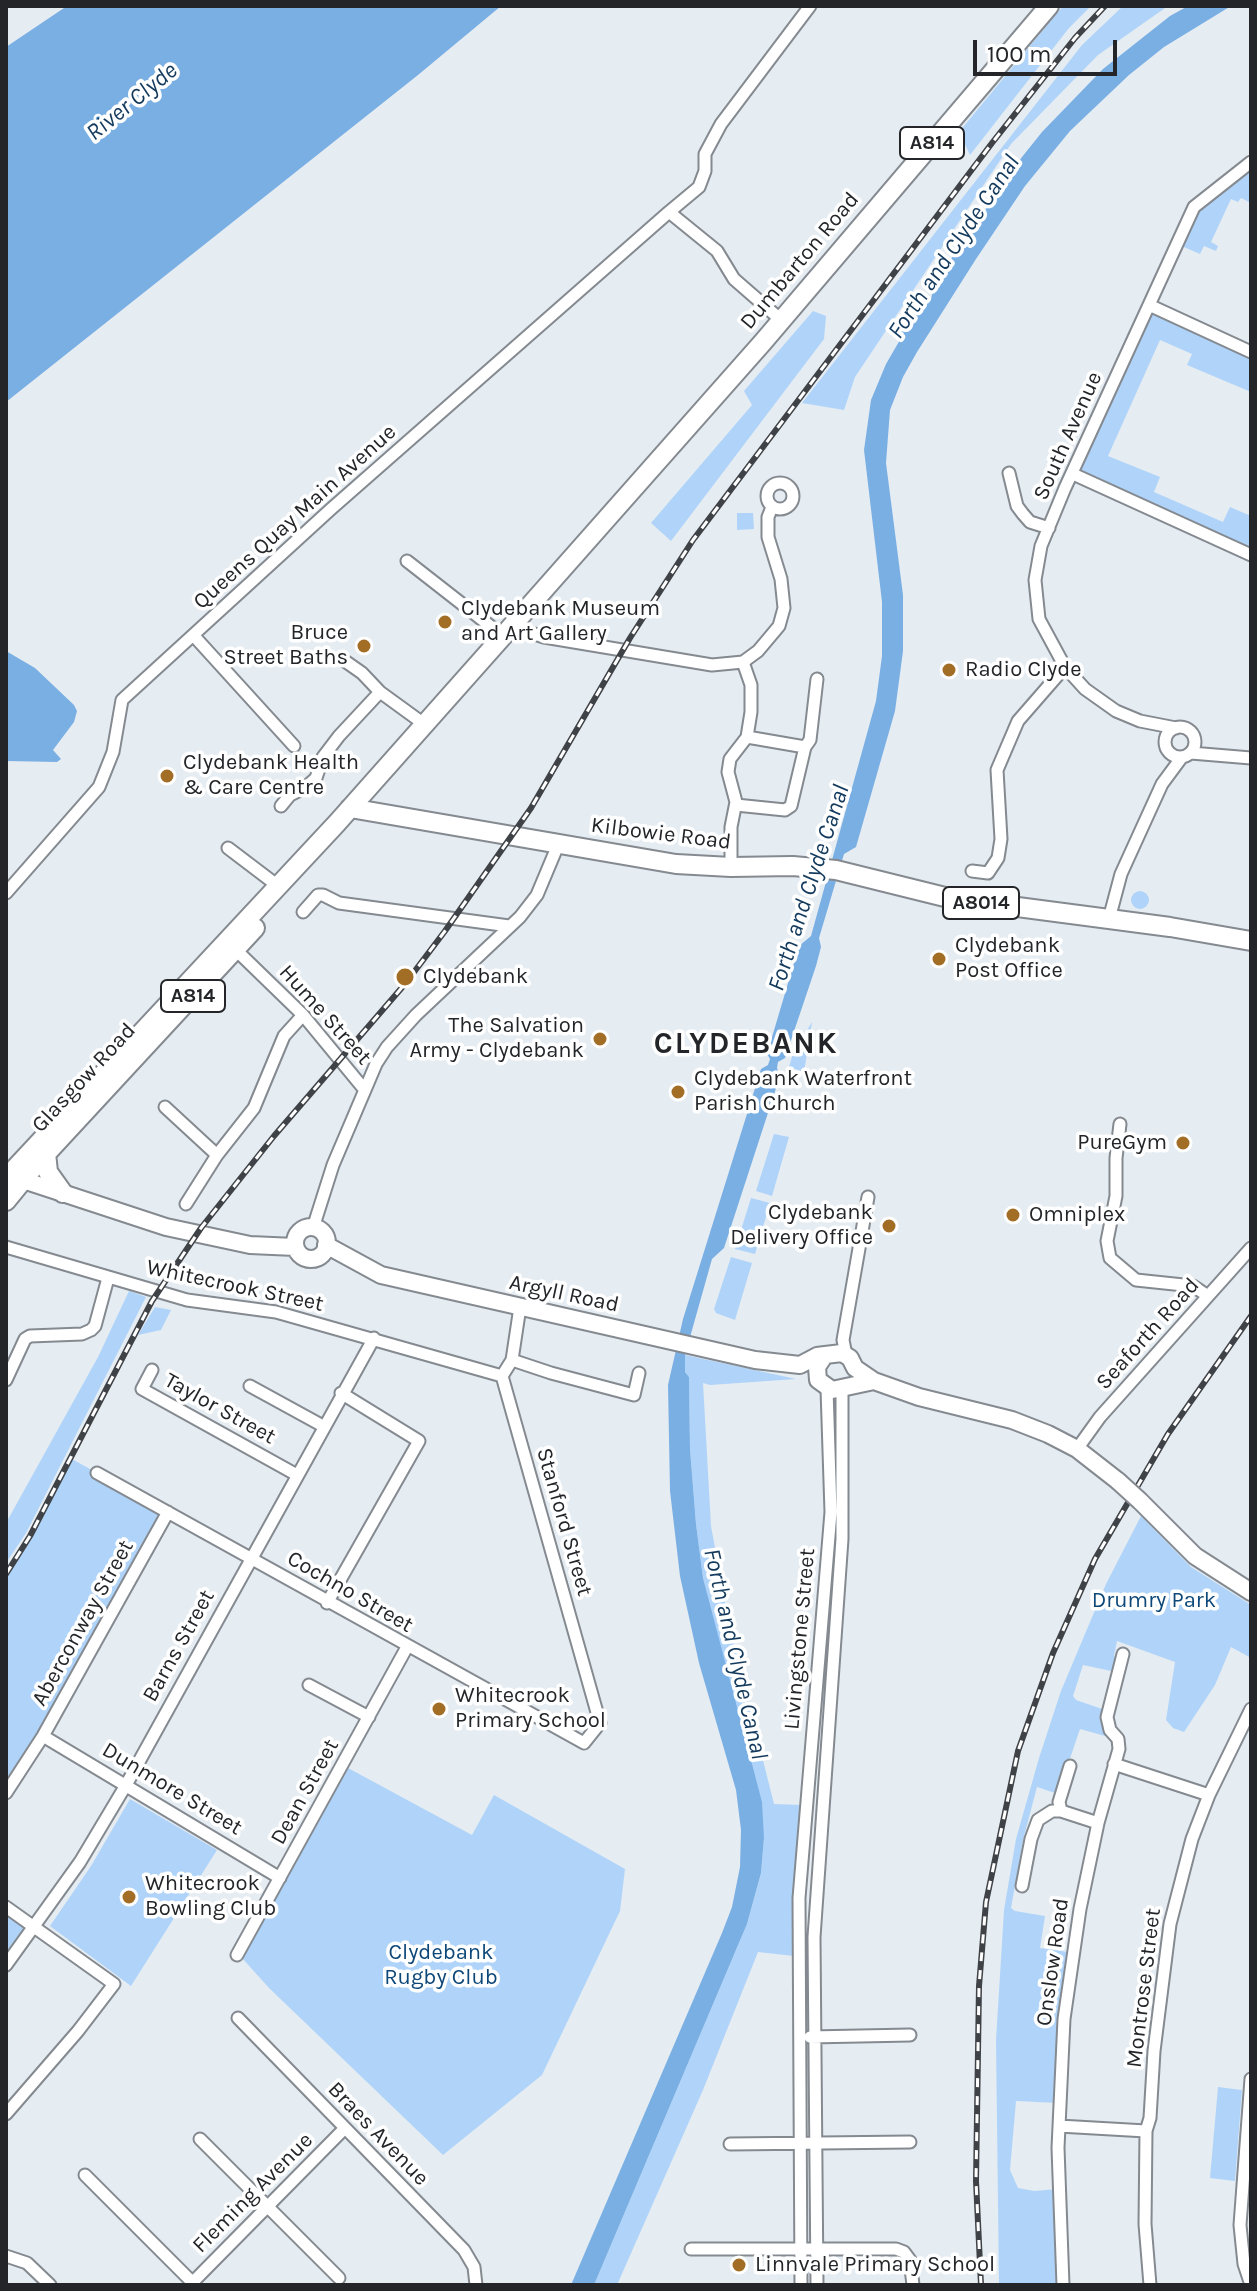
<!DOCTYPE html>
<html>
<head>
<meta charset="utf-8">
<style>
	body { margin:0 }
	#map { position:relative; width:1257px; height:2291px; overflow:hidden; background:#e5ecf2; font-family:Karla,sans-serif }
	canvas { display:block }
	.frame { position:absolute; inset:0; border:8px solid #232528; pointer-events:none }
	.scale { position:absolute; left:973px; top:40px; width:144px; height:36px; box-sizing:border-box; border:4px solid #232528; border-top:0; padding-left:10px; font-size:24px; line-height:28px; white-space:nowrap; color:#232528; -webkit-text-stroke:6px #fff; paint-order:stroke }
</style>
</head>
<body>
<div id="map">
<canvas width="1257" height="2291"></canvas>
<div class="frame"></div>
<div class="scale">100 m</div>
</div>
<script>
const g = document.querySelector('canvas').getContext('2d');
g.lineJoin = 'round';
function paint(path, color) {
  g.fillStyle = color;
  g.fill(path, 'evenodd');
}
function poly(rows) {
  const path = new Path2D();
  for (const r of rows) {
    if (r.length === 3) {
      path.moveTo(r[0] + r[2], r[1]);
      path.arc(r[0], r[1], r[2], 0, 2 * Math.PI);
      continue;
    }
    path.moveTo(r[0], r[1]);
    for (let i = 2; i < r.length; i += 2) path.lineTo(r[i], r[i + 1]);
  }
  return path;
}
function strokePath(path, color, width, dash) {
  g.strokeStyle = color;
  g.lineWidth = width;
  g.lineCap = dash ? 'butt' : 'round';
  g.setLineDash(dash || []);
  g.stroke(path);
}
function label(font, color, halo, rows, align = 'center') {
  g.font = font + ' Karla,sans-serif';
  g.lineWidth = 7;
  g.setLineDash([]);
  g.textBaseline = 'middle';
  g.strokeStyle = halo;
  g.fillStyle = color;
  for (const [text, x, y, turn = 0] of rows) {
    g.save();
    g.translate(x, y);
    g.rotate((+turn || 0) * Math.PI / 180);
    g.textAlign = isNaN(turn) ? turn : align;
    if (halo) g.strokeText(text, 0, 0);
    g.fillText(text, 0, 0);
    g.restore();
  }
}
paint(poly([
	[1063,6,1091,6,1069,28,970,155,959,132],
	[1123,6,1168,6,1098,55,1011,144,855,377,844,410,802,403,1082,45],
	[1251,162,1251,203,1241,198,1238,202,1231,199,1211,242,1218,246,1216,251,1204,246,1200,254,1177,244,1194,207],
	[1149,305,1251,352,1251,392,1187,365,1192,354,1160,340,1108,456,1160,477,1154,492,1223,522,1230,507,1251,516,1251,555,1073,474],
	[813,311,826,316,824,339,671,541,651,523,752,405,744,391],
	[737,513,753,513,754,529,737,530],
	[1140,900,9],
	[812,1022,804,1072,789,1067,793,1053],
	[774,1134,789,1137,772,1196,756,1191],
	[751,1198,770,1203,755,1254,735,1249],
	[731,1257,752,1263,735,1320,716,1313,714,1309],
	[129,1291,146,1297,26,1533,6,1563,6,1523,98,1357],
	[155,1307,171,1310,161,1330,138,1335],
	[685,1355,796,1379,710,1385,703,1383,711,1526,730,1629,774,1804,801,1805,794,1956,758,1952,703,2090,617,2285,594,2285,747,1924,761,1873,764,1838,703,1578,696,1524,690,1449,689,1377,685,1372],
	[70,1458,168,1512,6,1793,6,1574,30,1536],
	[1141,1516,1191,1567,1251,1605,1251,1658,1231,1647,1215,1685,1184,1732,1173,1728,1166,1720,1175,1662,1117,1641,1114,1656,1119,1659,1116,1672,1083,1665,1073,1696,1076,1700,1105,1710,1112,1738,1080,1729,1058,1794,1037,1787,1023,1840,1011,1908,1015,1911,1045,1916,1040,1948,1068,1952,1057,2103,1016,2101,1010,2170,1018,2188,1034,2191,1058,2189,1058,2285,999,2285,996,2040,1004,1910,1016,1839,1039,1758,1061,1691,1106,1584],
	[348,1768,472,1835,494,1795,625,1869,620,1911,542,2075,443,2155,269,1988,242,1958],
	[130,1799,217,1850,131,1986,50,1926,91,1866],
	[6,1907,35,1927,6,1965],
	[1218,2087,1242,2090,1235,2181,1210,2178]
]), '#b0d4f9');
paint(poly([
	[67,6,501,6,418,75,6,402,6,47],
	[1188,6,1231,6,1164,47,1129,75,1070,131,1025,186,976,259,917,352,903,377,890,410,886,463,903,595,903,651,895,711,856,847,844,854,819,938,821,947,816,966,785,1058,778,1062,777,1068,780,1076,724,1248,712,1259,685,1355,685,1372,689,1377,690,1449,696,1524,703,1578,762,1802,764,1838,761,1873,747,1924,594,2285,571,2285,722,1933,732,1907,740,1867,741,1830,736,1790,699,1663,680,1576,670,1491,668,1385,683,1319,761,1069,768,1065,770,1059,767,1054,799,946,811,936,876,701,882,656,882,602,864,450,871,400,886,364,904,333,901,331,920,306,931,299,935,282,1022,157,1042,132,1103,69,1170,16],
	[6,651,35,668,74,705,77,711,74,722,53,750,61,759,57,762,6,761]
]), '#7aafe4');
const street = poly([
	[1149,305,1251,352],
	[781,320,734,279,717,251,669,212,699,187,705,171,705,154,721,124,810,6],
	[1009,473,1017,506,1023,514,1030,522,1049,528],
	[1073,474,1251,555],
	[780,496,13],
	[407,561,503,636],
	[514,624,521,630,544,637,712,665,743,662,758,651,779,626,784,608,781,579,768,537,768,517,772,507],
	[194,636,294,746],
	[342,659,362,673,380,692,424,724],
	[1180,742,15],
	[1176,728,1140,721,1116,711,1085,689,1065,667,1039,619,1035,580,1041,546,1065,488,1194,207,1251,162],
	[747,737,805,747,810,740,817,679],
	[1191,753,1251,758],
	[736,805,785,810,791,806,805,747],
	[281,806,290,795,306,787,316,778,323,757,339,736,380,692],
	[228,848,278,886],
	[731,867,731,827,736,802,728,772,730,759,747,737,751,712,751,685,743,662],
	[972,871,988,873,998,858,1001,839,997,770,1018,721,1065,667],
	[6,893,99,787,113,752,122,700,331,509,669,212],
	[303,912,318,895,323,895,339,903,509,926],
	[1109,919,1121,874,1162,784,1182,757],
	[236,950,303,1015,364,1089],
	[165,1107,217,1155],
	[1120,1124,1116,1158,1116,1196,1107,1241,1110,1258,1136,1280,1193,1286,1208,1296],
	[186,1204,217,1155,254,1108,284,1036,303,1015],
	[313,1228,333,1165,376,1064,387,1047,416,1015,520,917,537,895,558,845],
	[6,1247,187,1300,276,1312,502,1376],
	[846,1355,843,1340,868,1197],
	[512,1360,551,1373,634,1395,639,1373],
	[152,1370,142,1389,297,1475],
	[6,1380,25,1339,30,1336,82,1334,91,1330,95,1326,108,1278],
	[250,1386,323,1426],
	[1077,1449,1100,1417,1251,1248],
	[97,1473,584,1743,600,1723,502,1376,512,1360,520,1307],
	[327,1603,419,1441,341,1393],
	[309,1685,369,1717],
	[43,1736,280,1878],
	[1114,1764,1209,1795],
	[1070,1766,1059,1802,1061,1811,1098,1823],
	[6,1793,43,1736,168,1512],
	[1022,1886,1031,1839,1038,1820,1052,1811,1061,1811],
	[6,1907,114,1984,78,2031,6,2114],
	[237,1955,407,1647],
	[6,1965,80,1862,126,1785,374,1338],
	[238,2018,464,2250,474,2267,476,2285],
	[810,2037,910,2035],
	[1059,2126,1146,2131],
	[200,2139,339,2278],
	[730,2144,910,2142],
	[85,2175,195,2285],
	[691,2249,896,2249,904,2252,910,2260,913,2285],
	[6,2256,27,2263,50,2285],
	[190,2285,344,2129],
	[801,2285,799,1898,831,1512,827,1389],
	[817,2285,814,1937,842,1539,842,1390],
	[1063,2285,1058,2148,1064,2019,1080,1909,1098,1823,1119,1749,1118,1739,1110,1730,1107,1717,1123,1654],
	[1150,2285,1145,2224,1146,2131,1150,2118,1154,2051,1170,1924,1192,1839,1209,1795,1251,1709],
	[1251,2285,1244,2264,1240,2225,1251,2079]
]);
const secondary = poly([
	[23,1180,166,1227,250,1245,295,1247],
	[311,1243,16],
	[326,1245,381,1275,755,1360,800,1365,817,1356,825,1355],
	[874,1381,832,1390,818,1380,817,1367,825,1355,842,1353,850,1358,855,1368,874,1381,919,1397,1012,1420,1048,1434,1077,1449,1118,1481],
	[1140,1501,1195,1556,1251,1592]
]);
const primary = poly([
	[350,808,676,864,731,867,793,866,836,870,949,898,1170,927,1251,941],
	[46,1153,48,1172,63,1193],
	[6,1178,337,823,503,636,763,342,1049,6],
	[6,1201,33,1168,255,928]
]);
strokePath(street, '#848a90', 15);
strokePath(secondary, '#848a90', 20);
strokePath(primary, '#848a90', 22);
strokePath(street, '#fff', 11);
strokePath(secondary, '#fff', 16);
strokePath(primary, '#fff', 18);
const rail = poly([
	[6,1574,30,1536,152,1301,201,1228,274,1136,405,984,445,931,531,808,630,638,693,540,992,143,1075,38,1105,6],
	[981,2285,976,2181,979,1986,986,1902,1018,1751,1053,1653,1095,1559,1168,1434,1251,1316]
]);
strokePath(rail, '#3f4246', 6);
strokePath(rail, '#fff', 3, [9]);
const secondaryBridge = poly([
	[1118,1481,1140,1501]
]);
strokePath(secondaryBridge, '#848a90', 20, []);
strokePath(secondaryBridge, '#fff', 16);
for (const [x, y, r, color] of [
	[445,622,8,"#a26e26"],
	[364,646,8,"#a26e26"],
	[949,670,8,"#a26e26"],
	[167,776,8,"#a26e26"],
	[939,959,8,"#a26e26"],
	[405,977,10,"#a26e26"],
	[600,1039,8,"#a26e26"],
	[678,1092,8,"#a26e26"],
	[1183,1143,8,"#a26e26"],
	[1013,1215,8,"#a26e26"],
	[889,1226,8,"#a26e26"],
	[439,1709,8,"#a26e26"],
	[129,1897,8,"#a26e26"],
	[739,2265,8,"#a26e26"]
]) {
  const dot = new Path2D();
  dot.arc(x, y, r, 0, 2 * Math.PI);
  g.fillStyle = color;
  g.fill(dot);
  strokePath(dot, '#fff', 3);
}
for (const [x, y, w] of [
	[932,143,64],
	[981,903,76],
	[193,996,64]
]) {
  const box = new Path2D();
  box.roundRect(x - w / 2, y - 16, w, 32, 6);
  g.fillStyle = '#fff';
  g.fill(box);
  strokePath(box, '#232528', 2);
}
label('bold 20px', '#232528', null, [
	["A814",932,143],
	["A8014",981,903],
	["A814",193,996]
]);
label('22px', '#232528', '#fff', [
	["Dumbarton Road",800,261,-50],
	["South Avenue",1068,436,-66],
	["Queens Quay Main Avenue",295,517,-42],
	["Kilbowie Road",661,834,7],
	["Hume Street",325,1015,48],
	["Glasgow Road",84,1078,-47],
	["Whitecrook Street",235,1286,12],
	["Argyll Road",564,1294,12],
	["Seaforth Road",1148,1334,-48],
	["Taylor Street",220,1409,29],
	["Stanford Street",564,1522,74],
	["Cochno Street",350,1592,30],
	["Aberconway Street",83,1623,-61],
	["Livingstone Street",800,1639,-85],
	["Barns Street",179,1646,-61],
	["Dunmore Street",172,1789,31],
	["Dean Street",305,1792,-61],
	["Onslow Road",1053,1962,-82],
	["Montrose Street",1144,1988,-83],
	["Braes Avenue",378,2134,46],
	["Fleming Avenue",253,2193,-45]
]);
label('22px', '#232528', '#fff', [
	["Clydebank Museum",461,609],
	["and Art Gallery",461,634],
	["Bruce",348,633,"right"],
	["Street Baths",348,658,"right"],
	["Radio Clyde",965,670],
	["Clydebank Health",183,763],
	["& Care Centre",183,788],
	["Clydebank",955,946],
	["Post Office",955,971],
	["Clydebank",423,977],
	["The Salvation",584,1026,"right"],
	["Army - Clydebank",584,1051,"right"],
	["Clydebank Waterfront",694,1079],
	["Parish Church",694,1104],
	["PureGym",1167,1143,"right"],
	["Clydebank",873,1213,"right"],
	["Delivery Office",873,1238,"right"],
	["Omniplex",1029,1215],
	["Whitecrook",455,1696],
	["Primary School",455,1721],
	["Whitecrook",145,1884],
	["Bowling Club",145,1909],
	["Linnvale Primary School",755,2265]
], 'left');
label('22px', '#0d4879', '#fff', [
	["Drumry Park",1154,1601],
	["Clydebank",441,1953],
	["Rugby Club",441,1978]
]);
label('italic 24px', '#133a5d', '#fff', [
	["River Clyde",132,102,-39],
	["Forth and Clyde Canal",954,247,-56],
	["Forth and Clyde Canal",809,888,-72],
	["Forth and Clyde Canal",735,1654,77]
]);
g.letterSpacing = '2px';
label('bold 30px', '#232528', '#fff', [
	["CLYDEBANK",746,1044]
]);
g.letterSpacing = '0px';
</script>
</body>
</html>
